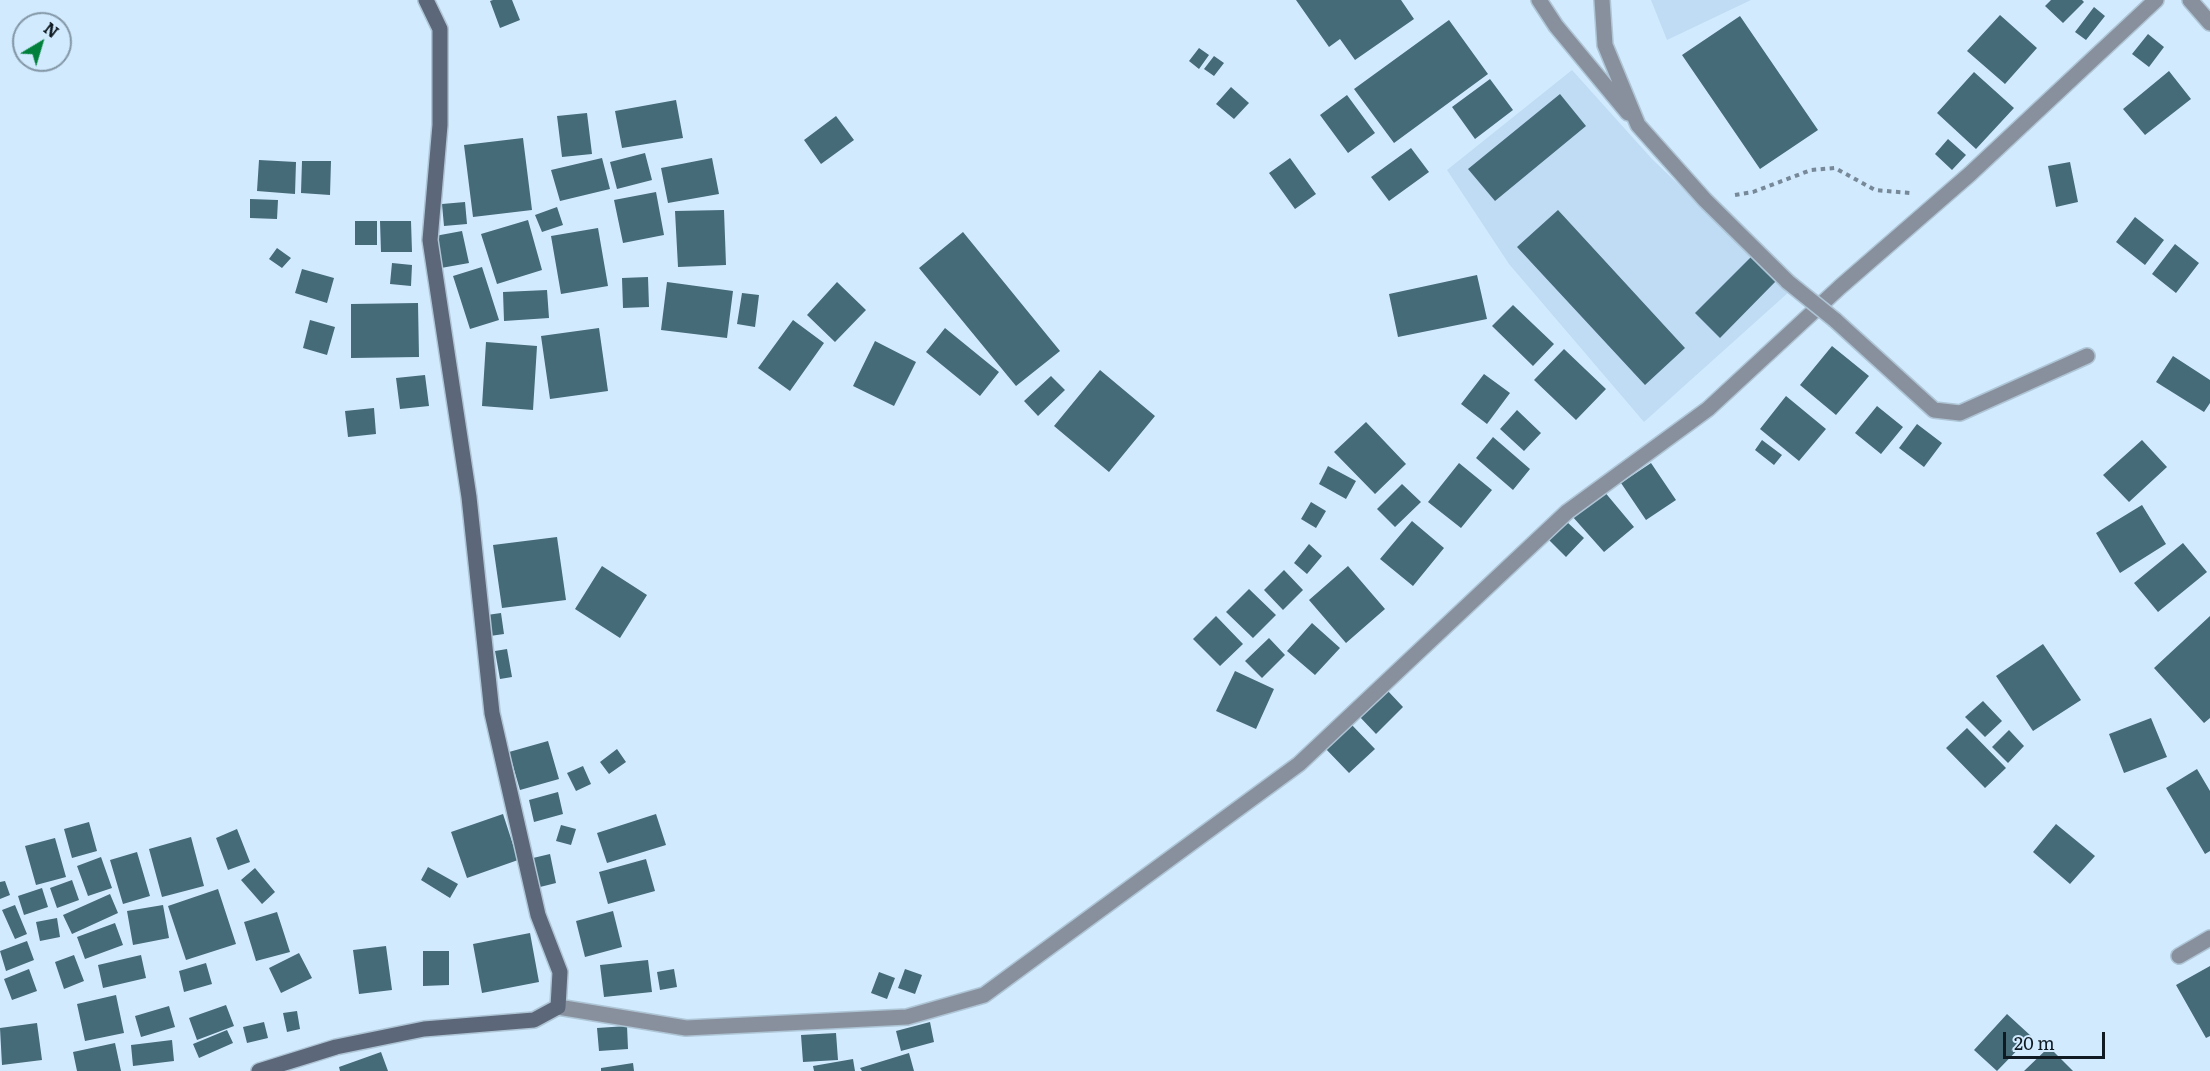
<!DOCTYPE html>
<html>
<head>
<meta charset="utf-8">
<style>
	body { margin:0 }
	#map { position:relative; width:2210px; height:1071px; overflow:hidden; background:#d1eafe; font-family:Literata,serif }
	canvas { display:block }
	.north { position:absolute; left:12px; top:12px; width:60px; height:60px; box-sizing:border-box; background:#d1eafe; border:2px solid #8397a6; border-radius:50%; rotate:38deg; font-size:16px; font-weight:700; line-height:24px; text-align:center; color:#0f1a22 }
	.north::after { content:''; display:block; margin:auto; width:21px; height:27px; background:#00803a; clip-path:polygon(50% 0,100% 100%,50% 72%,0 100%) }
	.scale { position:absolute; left:2003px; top:1032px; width:102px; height:27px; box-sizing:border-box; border:3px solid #0f1a22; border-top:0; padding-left:8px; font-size:18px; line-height:21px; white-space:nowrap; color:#0f1a22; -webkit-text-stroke:4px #d1eafe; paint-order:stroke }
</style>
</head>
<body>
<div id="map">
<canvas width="2210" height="1071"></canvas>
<div class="north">N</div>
<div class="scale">20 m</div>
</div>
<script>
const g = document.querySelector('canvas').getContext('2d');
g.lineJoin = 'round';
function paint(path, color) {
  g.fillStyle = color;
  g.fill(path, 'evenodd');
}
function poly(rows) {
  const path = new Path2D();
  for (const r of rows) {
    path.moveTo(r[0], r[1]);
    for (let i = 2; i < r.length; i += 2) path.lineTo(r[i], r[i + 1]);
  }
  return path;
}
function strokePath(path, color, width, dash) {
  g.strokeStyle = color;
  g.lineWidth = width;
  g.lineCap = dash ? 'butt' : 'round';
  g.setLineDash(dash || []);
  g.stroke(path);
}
paint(poly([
	[1651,0,1751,0,1667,40],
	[1572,70,1652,159,1790,291,1644,422,1509,264,1447,170]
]), '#bfdcf4');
paint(poly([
	[493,0,512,0,520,20,500,28,490,1],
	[1296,0,1401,0,1414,19,1355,60,1340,39,1329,47],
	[2051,0,2082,0,2084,2,2063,23,2045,6],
	[2094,7,2105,16,2086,40,2075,32],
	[2000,15,2037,48,2005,84,1967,51],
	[1740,16,1818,130,1760,169,1682,55],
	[1449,20,1488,74,1394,143,1354,89],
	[2148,34,2164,47,2149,67,2132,54],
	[1199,48,1209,55,1199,69,1189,61],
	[1214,56,1224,63,1214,76,1204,69],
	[2169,71,2191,99,2145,135,2123,109],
	[1974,72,2014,108,1976,149,1937,113],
	[1490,79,1513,110,1475,139,1452,107],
	[1231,87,1249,103,1234,119,1216,104],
	[1560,94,1586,126,1495,201,1468,169],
	[1347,95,1375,133,1348,153,1320,115],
	[676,100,683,138,622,148,615,111],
	[587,113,592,154,562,157,557,116],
	[836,116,854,140,821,164,804,140],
	[523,138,532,210,473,217,464,145],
	[1948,139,1966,155,1952,170,1935,154],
	[1411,148,1429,172,1389,201,1371,177],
	[645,153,652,180,617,189,610,162],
	[602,158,610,189,560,201,551,170],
	[712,158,719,194,668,203,661,168],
	[1290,158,1316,194,1295,209,1269,173],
	[259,160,296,162,295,194,257,191],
	[302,161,331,161,330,195,301,193],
	[2070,162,2078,202,2056,207,2048,166],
	[656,192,664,235,623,243,614,200],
	[250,199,278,200,277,219,250,218],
	[465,202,467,224,444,226,442,204],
	[557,207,563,225,542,232,535,215],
	[724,210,726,265,678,267,675,211],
	[1558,210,1685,348,1645,385,1517,247],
	[2135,217,2164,240,2145,265,2116,242],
	[528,220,542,270,497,284,481,234],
	[355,221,377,221,377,245,355,245],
	[380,221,411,221,412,252,381,252],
	[598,228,608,286,561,294,551,236],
	[462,231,469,263,441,268,435,236],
	[963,232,1060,351,1016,386,919,268],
	[2175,244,2199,263,2176,293,2152,274],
	[277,248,291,258,282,268,269,259],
	[1751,257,1776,281,1720,338,1695,313],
	[392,263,412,265,411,286,390,284],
	[482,267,499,320,470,329,453,276],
	[302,269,334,278,327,303,295,293],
	[1477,275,1487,319,1398,337,1389,294],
	[648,277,649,307,623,308,622,278],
	[667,282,733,291,727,338,661,330],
	[837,282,866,310,835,342,807,315],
	[547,290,549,318,504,321,503,292],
	[742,293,759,295,755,327,737,324],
	[418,303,419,357,351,358,351,304],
	[1513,305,1554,344,1533,366,1492,326],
	[310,320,335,327,327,355,303,348],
	[793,320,824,343,790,391,758,368],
	[599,328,608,391,550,399,541,336],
	[945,328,999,372,980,396,926,352],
	[875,341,916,362,894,406,853,386],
	[486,342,537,346,533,410,482,406],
	[1832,346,1869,376,1836,415,1800,385],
	[1564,349,1606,389,1576,420,1534,380],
	[2173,356,2210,380,2210,403,2204,412,2156,382],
	[1100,370,1155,416,1109,472,1054,426],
	[1484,374,1510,393,1487,424,1461,404],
	[425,375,429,406,400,409,396,378],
	[1051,376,1065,390,1038,416,1024,401],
	[1786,396,1826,429,1799,461,1760,429],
	[1877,406,1903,427,1881,454,1855,433],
	[374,408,376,434,348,437,345,411],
	[1517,410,1541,433,1524,451,1500,429],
	[1366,422,1406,464,1375,494,1334,452],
	[1917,424,1942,443,1924,467,1899,448],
	[1493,437,1530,469,1513,490,1476,458],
	[1762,440,1782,455,1774,465,1755,450],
	[2142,440,2167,467,2129,502,2103,475],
	[1459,463,1492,490,1461,528,1428,502],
	[1651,463,1676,500,1646,520,1621,483],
	[1328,466,1356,481,1346,499,1319,484],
	[1402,484,1421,502,1395,527,1377,509],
	[1603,490,1634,527,1604,552,1572,516],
	[1311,502,1326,511,1316,528,1301,519],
	[2142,505,2166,544,2120,573,2096,533],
	[1412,521,1444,548,1413,586,1380,559],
	[1566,521,1584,538,1566,557,1549,540],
	[557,537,566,600,502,608,493,545],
	[2183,543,2207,572,2158,612,2134,583],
	[1309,544,1322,556,1307,574,1294,563],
	[602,566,647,595,620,638,575,609],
	[1348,566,1385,609,1346,643,1309,600],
	[1284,570,1303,590,1283,610,1264,590],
	[1249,589,1276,615,1253,638,1226,612],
	[501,613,504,634,490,636,487,615],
	[1216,616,1243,644,1220,666,1193,639],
	[2210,616,2210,718,2204,723,2154,668],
	[1312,623,1340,648,1315,675,1287,651],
	[1269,638,1285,655,1262,678,1245,661],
	[2043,644,2081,700,2033,731,1996,676],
	[507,649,512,677,500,679,495,651],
	[1235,671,1274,689,1256,729,1216,711],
	[1387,690,1403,707,1376,734,1359,716],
	[1983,701,2002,721,1985,737,1965,717],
	[2151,718,2167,757,2124,773,2109,734],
	[1350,723,1375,749,1349,773,1324,747],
	[1967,728,2006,768,1985,788,1946,748],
	[2009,730,2024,746,2008,763,1992,747],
	[548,741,559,779,520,790,509,752],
	[617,749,626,762,609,774,600,762],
	[583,766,591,784,576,791,567,773],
	[2197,769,2210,791,2210,851,2205,854,2166,788],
	[558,792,563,814,534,822,529,800],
	[503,814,518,860,467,878,451,832],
	[656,814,666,845,607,863,597,833],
	[89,822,97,851,72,858,64,829],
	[2056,824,2095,856,2070,884,2033,852],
	[561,825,576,829,571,845,556,841],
	[237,829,250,862,228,870,216,838],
	[191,837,204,886,162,897,149,849],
	[55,838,66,877,36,885,25,846],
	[137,852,150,896,123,904,110,860],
	[550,854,556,883,540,887,533,858],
	[101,857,112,888,88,896,77,866],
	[646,859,655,891,608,904,599,872],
	[428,867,458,884,450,898,421,880],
	[255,868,275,892,262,904,241,880],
	[72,880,79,900,57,908,50,888],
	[5,881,10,895,0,899,0,882],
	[42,888,48,907,24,915,18,896],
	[218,889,236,944,186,960,168,906],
	[110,894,118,913,72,934,63,915],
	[15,905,27,934,15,939,2,910],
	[163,905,169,938,133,945,127,911],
	[613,911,622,947,585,957,576,921],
	[277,912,290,952,256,961,244,922],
	[57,918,60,937,40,941,36,922],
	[115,923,123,945,85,959,77,937],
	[530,933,539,982,482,993,473,944],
	[27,941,34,960,6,971,0,951],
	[386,946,392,990,359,994,353,950],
	[423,951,449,951,449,985,423,986],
	[299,953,312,978,281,993,269,968],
	[74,955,84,981,64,989,55,962],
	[141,955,146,978,103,988,98,965],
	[648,960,652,992,604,997,600,965],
	[206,963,212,984,184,992,179,971],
	[2210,966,2210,1036,2206,1038,2176,985],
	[29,969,37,991,12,1000,4,979],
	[674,969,677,987,660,990,657,972],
	[905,969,922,975,915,994,898,988],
	[879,972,895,978,887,999,871,993],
	[116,995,124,1033,85,1041,77,1004],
	[226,1005,234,1026,197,1040,189,1018],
	[169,1006,175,1027,141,1037,135,1016],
	[297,1011,300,1029,287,1032,283,1013],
	[2007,1014,2031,1036,1997,1071,1974,1050],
	[264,1022,268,1038,247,1043,243,1027],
	[930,1022,934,1042,901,1051,896,1031],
	[37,1023,42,1060,2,1065,0,1028],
	[627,1026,628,1049,599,1051,597,1028],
	[227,1030,233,1043,199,1058,193,1044],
	[836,1033,838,1060,803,1062,801,1035],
	[172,1040,174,1061,133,1066,131,1045],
	[115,1043,121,1071,77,1071,73,1052],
	[2049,1047,2073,1071,2024,1071],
	[381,1052,388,1071,340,1071,339,1067],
	[909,1053,914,1071,862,1071,860,1068],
	[853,1059,855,1071,814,1071,813,1066],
	[633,1063,634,1071,601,1071,601,1068]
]), '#456a78');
const lane = poly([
	[1539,0,1556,26,1628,113],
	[1602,0,1605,45,1638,125,1705,200,1788,282],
	[2190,0,2210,23],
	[1835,320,1934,410,1960,413,2087,356],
	[2179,956,2210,938]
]);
const street = poly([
	[558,1007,686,1028,907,1017,984,995,1299,764,1567,512,1708,409,1840,287,1970,174,2156,0]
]);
const secondary = poly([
	[259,1071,336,1047,424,1029,534,1020,558,1007,560,972,538,915,492,713,469,497,430,240,440,125,440,29,426,0]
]);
strokePath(lane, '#aec5d6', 18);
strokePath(street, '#aec5d6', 18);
strokePath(secondary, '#aec5d6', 18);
strokePath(poly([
	[1735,195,1753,192,1811,170,1835,168,1875,190,1910,193]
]), '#778998', 4, [4.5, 4.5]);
strokePath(lane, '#89909d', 15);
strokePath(street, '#89909d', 15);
strokePath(secondary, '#5d677a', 15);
const laneBridge = poly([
	[1788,282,1835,320]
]);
strokePath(laneBridge, '#aec5d6', 18, []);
strokePath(laneBridge, '#89909d', 15);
</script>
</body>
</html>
